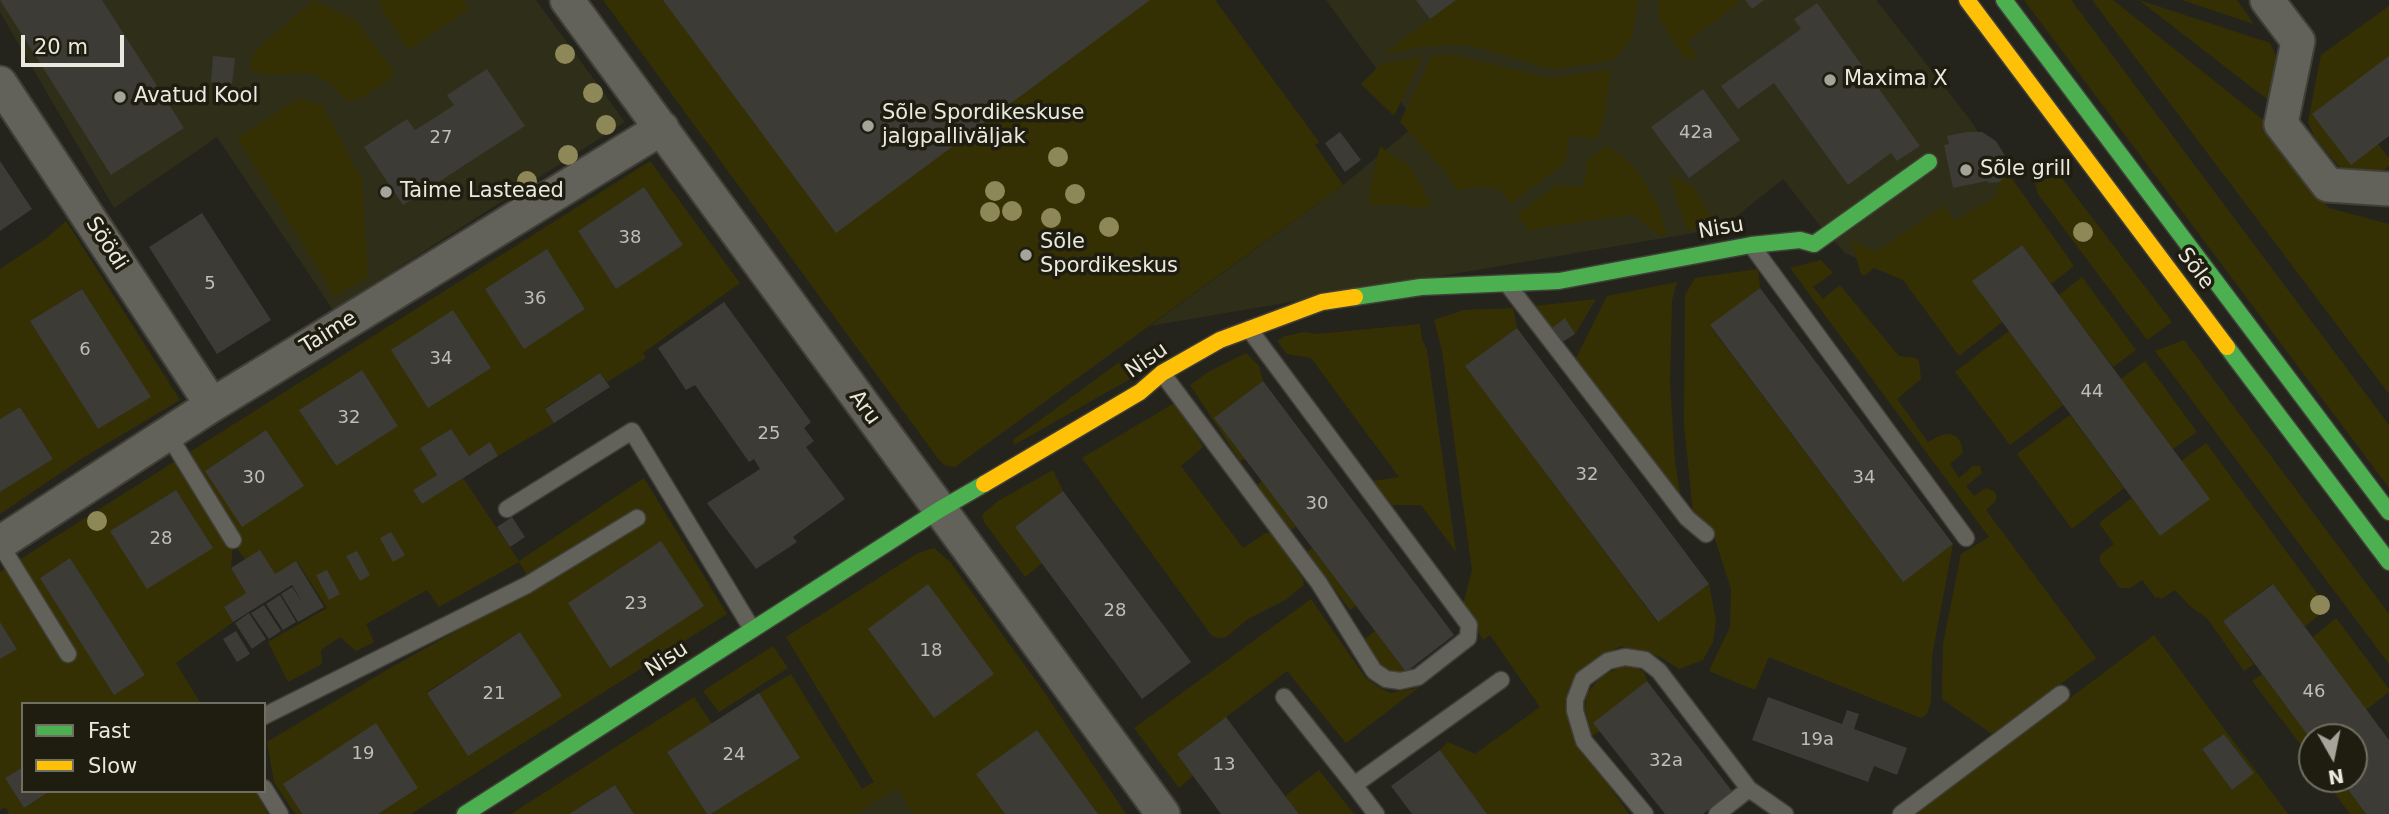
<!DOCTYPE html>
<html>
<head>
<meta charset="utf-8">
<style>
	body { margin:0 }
	#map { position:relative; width:2389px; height:814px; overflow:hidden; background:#25241c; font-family:"DejaVu Sans",sans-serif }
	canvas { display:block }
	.legend { position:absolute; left:21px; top:702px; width:245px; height:91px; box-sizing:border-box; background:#1f1d0f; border:2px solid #706f63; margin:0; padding:9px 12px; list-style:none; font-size:21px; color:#eae9e0 }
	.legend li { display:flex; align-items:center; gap:14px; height:35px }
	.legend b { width:35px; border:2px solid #706f63 }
	.north { position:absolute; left:2298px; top:723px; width:70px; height:70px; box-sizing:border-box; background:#1f1d0f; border:2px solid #706f63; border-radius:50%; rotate:171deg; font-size:19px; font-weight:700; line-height:28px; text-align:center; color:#eae9e0 }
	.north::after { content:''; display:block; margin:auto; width:24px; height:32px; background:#a5a49b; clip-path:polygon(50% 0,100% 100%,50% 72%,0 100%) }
	.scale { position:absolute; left:21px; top:35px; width:103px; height:32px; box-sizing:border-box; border:4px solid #eae9e0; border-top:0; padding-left:9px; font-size:21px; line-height:24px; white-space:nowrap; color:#eae9e0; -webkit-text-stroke:5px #1f1d0f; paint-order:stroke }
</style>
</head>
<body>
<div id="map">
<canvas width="2389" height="814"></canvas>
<ul class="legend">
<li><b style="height:9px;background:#4caf50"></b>Fast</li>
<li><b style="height:9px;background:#ffc107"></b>Slow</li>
</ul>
<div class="north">N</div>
<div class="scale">20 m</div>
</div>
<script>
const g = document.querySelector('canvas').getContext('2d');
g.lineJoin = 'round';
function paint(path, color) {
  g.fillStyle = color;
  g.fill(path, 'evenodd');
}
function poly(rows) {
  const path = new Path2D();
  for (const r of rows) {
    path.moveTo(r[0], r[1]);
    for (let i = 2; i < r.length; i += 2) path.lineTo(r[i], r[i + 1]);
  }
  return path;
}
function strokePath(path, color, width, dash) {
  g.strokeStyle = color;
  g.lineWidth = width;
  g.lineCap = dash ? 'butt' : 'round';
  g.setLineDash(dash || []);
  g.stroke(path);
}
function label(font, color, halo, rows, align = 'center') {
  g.font = font + ' "DejaVu Sans",sans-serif';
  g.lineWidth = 7;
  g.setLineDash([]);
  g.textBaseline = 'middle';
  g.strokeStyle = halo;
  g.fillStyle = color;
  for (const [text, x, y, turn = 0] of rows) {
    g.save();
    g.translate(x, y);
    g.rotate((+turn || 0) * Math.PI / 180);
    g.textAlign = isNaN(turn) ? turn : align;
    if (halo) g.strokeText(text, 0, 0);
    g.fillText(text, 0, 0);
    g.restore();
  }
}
paint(poly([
	[0,0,536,0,625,122,333,310,217,137,114,208,0,12],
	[1326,0,1876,0,1968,117,2036,215,1856,258,1845,253,1821,227,1783,179,1722,228,1150,326,1343,185,1417,124],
	[897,787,913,814,857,814]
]), '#2f2e19');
paint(poly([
	[314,0,356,21,394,71,388,81,359,99,348,101,330,83,315,75,308,73,263,75,251,69,251,59,257,49],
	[380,0,463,0,469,9,408,50,380,6],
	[603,0,1215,0,1319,142,1315,145,1343,185,955,467,946,466,939,460],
	[1456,0,1638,0,1632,38,1615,58,1609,61,1555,69,1546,68,1484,49,1462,45,1430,46,1383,54],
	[1658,0,1742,0,1687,42,1698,58,1684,58,1659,18],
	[2024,0,2071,0,2389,425,2389,488],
	[2092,0,2113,0,2272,127,2309,186,2329,208,2389,224,2389,394],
	[2139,0,2270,43,2276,56,2268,100],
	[2182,0,2237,0,2254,24],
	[2389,6,2389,56,2378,144,2389,158,2389,166,2374,177,2345,174,2315,138,2308,122,2321,55],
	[1432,55,1453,55,1548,78,1611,70,1605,112,1597,139,1569,136,1565,163,1510,204,1504,193,1492,187,1472,187,1457,191,1447,174,1400,122],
	[1422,57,1394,116,1361,84,1381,64],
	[299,98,322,105,362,179,368,277,335,297,237,138],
	[1380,146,1410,167,1432,205,1423,208,1388,204,1370,206,1369,192],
	[1607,146,1630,163,1641,176,1659,207,1667,235,1660,236,1633,214,1528,230,1517,214,1558,184,1584,187,1587,160],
	[650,161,740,283,643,353,646,358,607,382,600,373,545,408,554,423,498,456,490,443,469,456,451,429,420,448,437,475,413,490,422,504,463,478,519,561,644,478,727,614,411,814,378,814,283,784,302,814,295,814,274,782,267,742,385,671,535,587,519,562,439,607,427,590,366,624,374,642,356,651,340,637,321,650,322,664,288,682,268,642,327,608,297,561,275,574,245,560,233,542,231,568,246,593,224,607,233,622,176,663,201,704,23,704,23,767,5,778,24,808,50,791,255,791,268,814,9,814,6,807,0,810,0,659,17,648,0,622,0,572],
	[644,187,683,245,616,288,578,231],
	[547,250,585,309,524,348],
	[362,370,398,426,335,466,300,410],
	[266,430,303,486,242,526,205,471],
	[176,490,212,547,110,531],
	[70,558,145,675,114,694,40,578],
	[520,632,561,696,468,756,427,692],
	[2051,164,2172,322,2147,340,2038,194,2035,182,2042,171],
	[2008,173,2074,266,2051,284,2022,245,1973,281,2002,322,1959,356,1903,280,1874,268,1864,276,1861,274,1851,240,1876,252,1944,205,1954,221,1995,197,1999,182,2004,178,2003,174],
	[1669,176,1692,185,1711,217,1688,232],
	[66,221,180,400,81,459,0,514,0,492,53,459,20,407,0,419,0,269,47,238],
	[82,289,150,397,98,429,30,321],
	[1821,260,1833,273,1813,287,1823,299,1840,285,1899,356,1915,358,1919,361,1921,379,1897,399,1928,442,1941,435,1950,434,1957,437,1961,443,1963,453,1950,464,1959,478,1973,466,1980,466,1982,473,1966,486,1974,496,1986,488,1995,492,1997,497,1995,502,1986,510,2096,658,1992,734,1942,699,1943,644,1961,554,1989,537,1790,268],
	[1758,269,1760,288,1710,326,1902,581,1953,544,1932,656,1931,701,1927,714,1921,718,1769,657,1755,690,1709,671,1730,627,1731,589,1712,530,1693,513,1684,424,1685,295,1695,278],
	[2082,277,2136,350,2113,367,2059,295],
	[1677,282,1672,300,1670,383,1675,461,1681,500,1575,360,1607,296],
	[1596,299,1575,334,1551,329,1534,306],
	[1513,308,1517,328,1466,366,1657,622,1709,584,1716,621,1713,642,1703,660,1679,669,1659,656,1621,646,1604,654,1583,672,1573,683,1567,699,1571,728,1577,741,1629,814,1487,814,1440,750,1448,742,1475,754,1540,707,1490,635,1483,640,1464,609,1464,601,1472,570,1442,351,1434,320,1464,310],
	[1420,324,1422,340,1427,350,1456,552,1421,505,1392,505,1373,481,1399,477,1311,358,1287,354,1277,341,1285,336,1305,332,1317,334],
	[2009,331,2063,405,2010,445,1955,372],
	[2184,340,2389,614,2389,664,2155,351],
	[1246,353,1259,366,1263,381,1215,418,1245,459,1240,461,1190,385,1208,372],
	[2145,361,2197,432,2173,449,2121,379],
	[1118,363,1146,370,1014,445,1013,440],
	[1176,402,1203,447,1181,466,1243,548,1266,533,1271,533,1303,579,1304,585,1287,599,1248,619,1226,637,1218,638,1212,636,1082,458],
	[2070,415,2124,488,2072,529,2017,454],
	[2206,443,2328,608,2304,627,2272,584,2223,621,2254,664,2244,671,2207,618,2191,607,2175,590,2161,599,2158,596,2156,598,2142,580,2130,588,2120,588,2100,562,2100,555,2114,544,2099,523,2132,498,2160,536,2181,461],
	[1053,470,1063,491,1015,527,1042,563,1025,577,984,522,982,515,998,501],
	[1262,481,1296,527,1291,530,1256,486],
	[934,548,950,562,1042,689,1126,814,1098,814,1037,730,1005,814,913,814,897,788,857,814,711,814,800,758,759,693,791,674,862,789,874,782,786,637,918,553],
	[1312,548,1356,606,1350,610,1307,552],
	[1311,599,1365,677,1377,686,1390,693,1413,689,1430,679,1346,743,1287,671,1177,754,1193,776,1179,788,1134,728],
	[2336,618,2389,689,2389,692,2366,710,2312,638],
	[1375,631,1406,672,1392,673,1385,670,1361,642],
	[2154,635,2288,814,1916,814],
	[2224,734,2254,773,2232,789,2202,749],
	[773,646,788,668,719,712,703,691],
	[1623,666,1637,667,1645,674,1647,681,1600,731,1592,736,1585,709,1587,693,1602,676],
	[2262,674,2312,741,2312,751,2308,754,2252,681],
	[694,697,712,724,667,752,707,814,634,814,615,785,569,814,511,814],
	[1319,770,1354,814,1299,814,1285,796],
	[2324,779,2340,779,2366,814,2350,814]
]), '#353004');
paint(poly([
	[0,0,102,0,184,128,111,175],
	[663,0,1150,0,836,233],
	[1416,0,1456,0,1430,19],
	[1745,0,1764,0,1752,9],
	[1817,3,1920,146,1897,161,1891,153,1848,185,1774,83,1738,109,1721,86,1801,29,1794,19],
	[213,56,235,58,232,84,211,82],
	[2389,56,2389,136,2351,165,2312,114],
	[487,69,525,126,403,205,364,147,407,119,415,130,436,117,454,105,447,95],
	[1703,89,1740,140,1689,178,1651,127],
	[1340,132,1361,160,1345,172,1325,143],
	[1966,132,1982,132,1996,141,2004,154,2008,173,2003,174,2004,177,1999,182,1989,183,1987,181,1953,188,1944,145,1949,144,1947,136],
	[0,161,32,209,0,231],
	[644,187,683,245,616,289,578,231],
	[202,213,271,320,217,354,149,247],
	[2022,245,2210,499,2160,536,1972,281],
	[547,249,585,309,524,349,485,289],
	[1760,288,1953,544,1903,582,1710,325],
	[82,289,151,397,98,429,30,321],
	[724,302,811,422,804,428,814,441,806,447,845,499,793,537,797,542,756,569,707,503,760,469,754,459,749,462,695,385,686,390,658,348],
	[453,310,491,368,428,408,391,350],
	[1565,318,1575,334,1561,343,1551,329],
	[1517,328,1709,584,1658,622,1465,366],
	[362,370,398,426,336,466,299,410],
	[600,373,610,387,554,423,545,409],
	[1263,381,1454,635,1406,672,1214,418],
	[20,407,53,459,0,492,0,419],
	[451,429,469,456,490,442,498,456,422,504,413,490,437,475,420,448],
	[266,430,304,486,242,527,205,471],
	[176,490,213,548,147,589,110,531],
	[1063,491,1191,662,1142,699,1015,527],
	[512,517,525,537,510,547,497,527],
	[391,532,405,555,393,562,380,538],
	[661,541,704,606,610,668,568,603],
	[260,550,275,574,296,561,324,607,298,622,281,594,292,587,302,602,292,585,233,622,224,607,246,593,231,568],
	[357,551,370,575,360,581,346,556],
	[70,558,145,675,114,695,40,578],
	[327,570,340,594,329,600,316,575],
	[928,584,994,674,934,718,868,629],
	[2273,584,2389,740,2389,814,2366,814,2340,779,2354,779,2354,737,2312,737,2312,741,2223,621],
	[280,595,296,622,283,630,266,604],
	[264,605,281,631,269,639,251,613],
	[249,613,266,639,252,649,235,623],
	[0,622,17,649,0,659],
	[236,631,250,654,237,662,223,639],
	[520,632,562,696,468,756,427,693],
	[1647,681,1732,791,1703,814,1665,814,1593,723],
	[759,693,800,758,711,814,707,814,667,752],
	[1768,697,1842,724,1847,710,1859,714,1854,729,1907,748,1897,775,1874,766,1868,782,1752,740],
	[1226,717,1285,796,1299,814,1221,814,1177,754],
	[376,723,418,788,378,814,302,814,283,784],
	[1037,730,1098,814,1005,814,976,774],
	[2224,734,2254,773,2232,790,2202,749],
	[1440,750,1487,814,1412,814,1391,786],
	[23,767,23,791,50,791,24,808,5,778],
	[615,785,634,814,569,814]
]), '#3c3b35');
const lane = poly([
	[1752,246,1966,538],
	[1508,285,1687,518,1706,534],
	[1162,373,1319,583,1374,671,1386,679,1400,681,1418,677,1468,638,1469,625,1249,329],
	[168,434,233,540],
	[507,509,632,431,752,629],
	[0,544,68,654],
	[1284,697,1354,785],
	[264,716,527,585,637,518],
	[264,788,280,814],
	[1376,814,1354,785,1501,680],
	[1645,814,1584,741,1575,711,1575,700,1583,679,1608,661,1625,657,1645,660,1659,671,1749,789,1785,814],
	[1717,814,1749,789],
	[1901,814,2061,694]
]);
const street = poly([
	[567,0,1163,814],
	[2267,0,2298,41,2281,124,2328,185,2389,189],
	[0,83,212,405],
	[0,543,212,405,662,128]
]);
const fast = poly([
	[2004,0,2389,512],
	[1355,297,1421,287,1559,281,1751,245,1800,240,1814,244,1929,162],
	[2227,347,2389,562],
	[465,814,939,510,984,484]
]);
const slow = poly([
	[1967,0,2227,347],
	[984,484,1140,392,1162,373,1220,340,1322,302,1355,297]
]);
strokePath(lane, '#403f38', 19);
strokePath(street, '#403f38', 37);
strokePath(fast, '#403f38', 19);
strokePath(slow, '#403f38', 19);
strokePath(lane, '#62615a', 16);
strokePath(street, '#62615a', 33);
strokePath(fast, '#4caf50', 16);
strokePath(slow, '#ffc107', 16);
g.fillStyle = '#8e8859';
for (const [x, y] of [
	[565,54],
	[593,93],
	[606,125],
	[568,155],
	[1058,157],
	[527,181],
	[995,191],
	[1075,194],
	[1012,211],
	[990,212],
	[1051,218],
	[1109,227],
	[2083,232],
	[97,521],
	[2320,605]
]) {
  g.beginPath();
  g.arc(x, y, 10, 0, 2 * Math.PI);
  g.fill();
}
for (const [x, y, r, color] of [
	[1830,80,7,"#a5a49b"],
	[120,97,7,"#a5a49b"],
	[868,126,7,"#a5a49b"],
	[1966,170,7,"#a5a49b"],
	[386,192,7,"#a5a49b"],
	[1026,255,7,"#a5a49b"]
]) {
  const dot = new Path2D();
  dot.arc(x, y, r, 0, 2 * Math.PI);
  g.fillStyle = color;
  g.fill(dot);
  strokePath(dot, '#1f1d0f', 2.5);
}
label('18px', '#bebeb5', null, [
	["42a",1696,133],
	["27",441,138],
	["38",630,238],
	["5",210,284],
	["36",535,299],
	["6",85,350],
	["34",441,359],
	["44",2092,392],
	["32",349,418],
	["25",769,434],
	["32",1587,475],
	["30",254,478],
	["34",1864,478],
	["30",1317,504],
	["28",161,539],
	["23",636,604],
	["28",1115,611],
	["18",931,651],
	["46",2314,692],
	["21",494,694],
	["19a",1817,740],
	["19",363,754],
	["24",734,755],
	["32a",1666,761],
	["13",1224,765]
]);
label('21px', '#eae9e0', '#1f1d0f', [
	["Maxima X",1844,80],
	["Avatud Kool",134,97],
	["Sõle Spordikeskuse",882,114],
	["jalgpalliväljak",882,138],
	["Sõle grill",1980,170],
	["Taime Lasteaed",400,192],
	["Sõle",1040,243],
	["Spordikeskus",1040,267]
], 'left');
label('21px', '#eae9e0', '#1f1d0f', [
	["Nisu",1721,229,-10],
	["Söödi",106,244,57],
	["Sõle",2195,269,53],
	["Taime",329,333,-32],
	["Nisu",1147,361,-35],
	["Aru",864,408,54],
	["Nisu",667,660,-33]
]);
</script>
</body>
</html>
